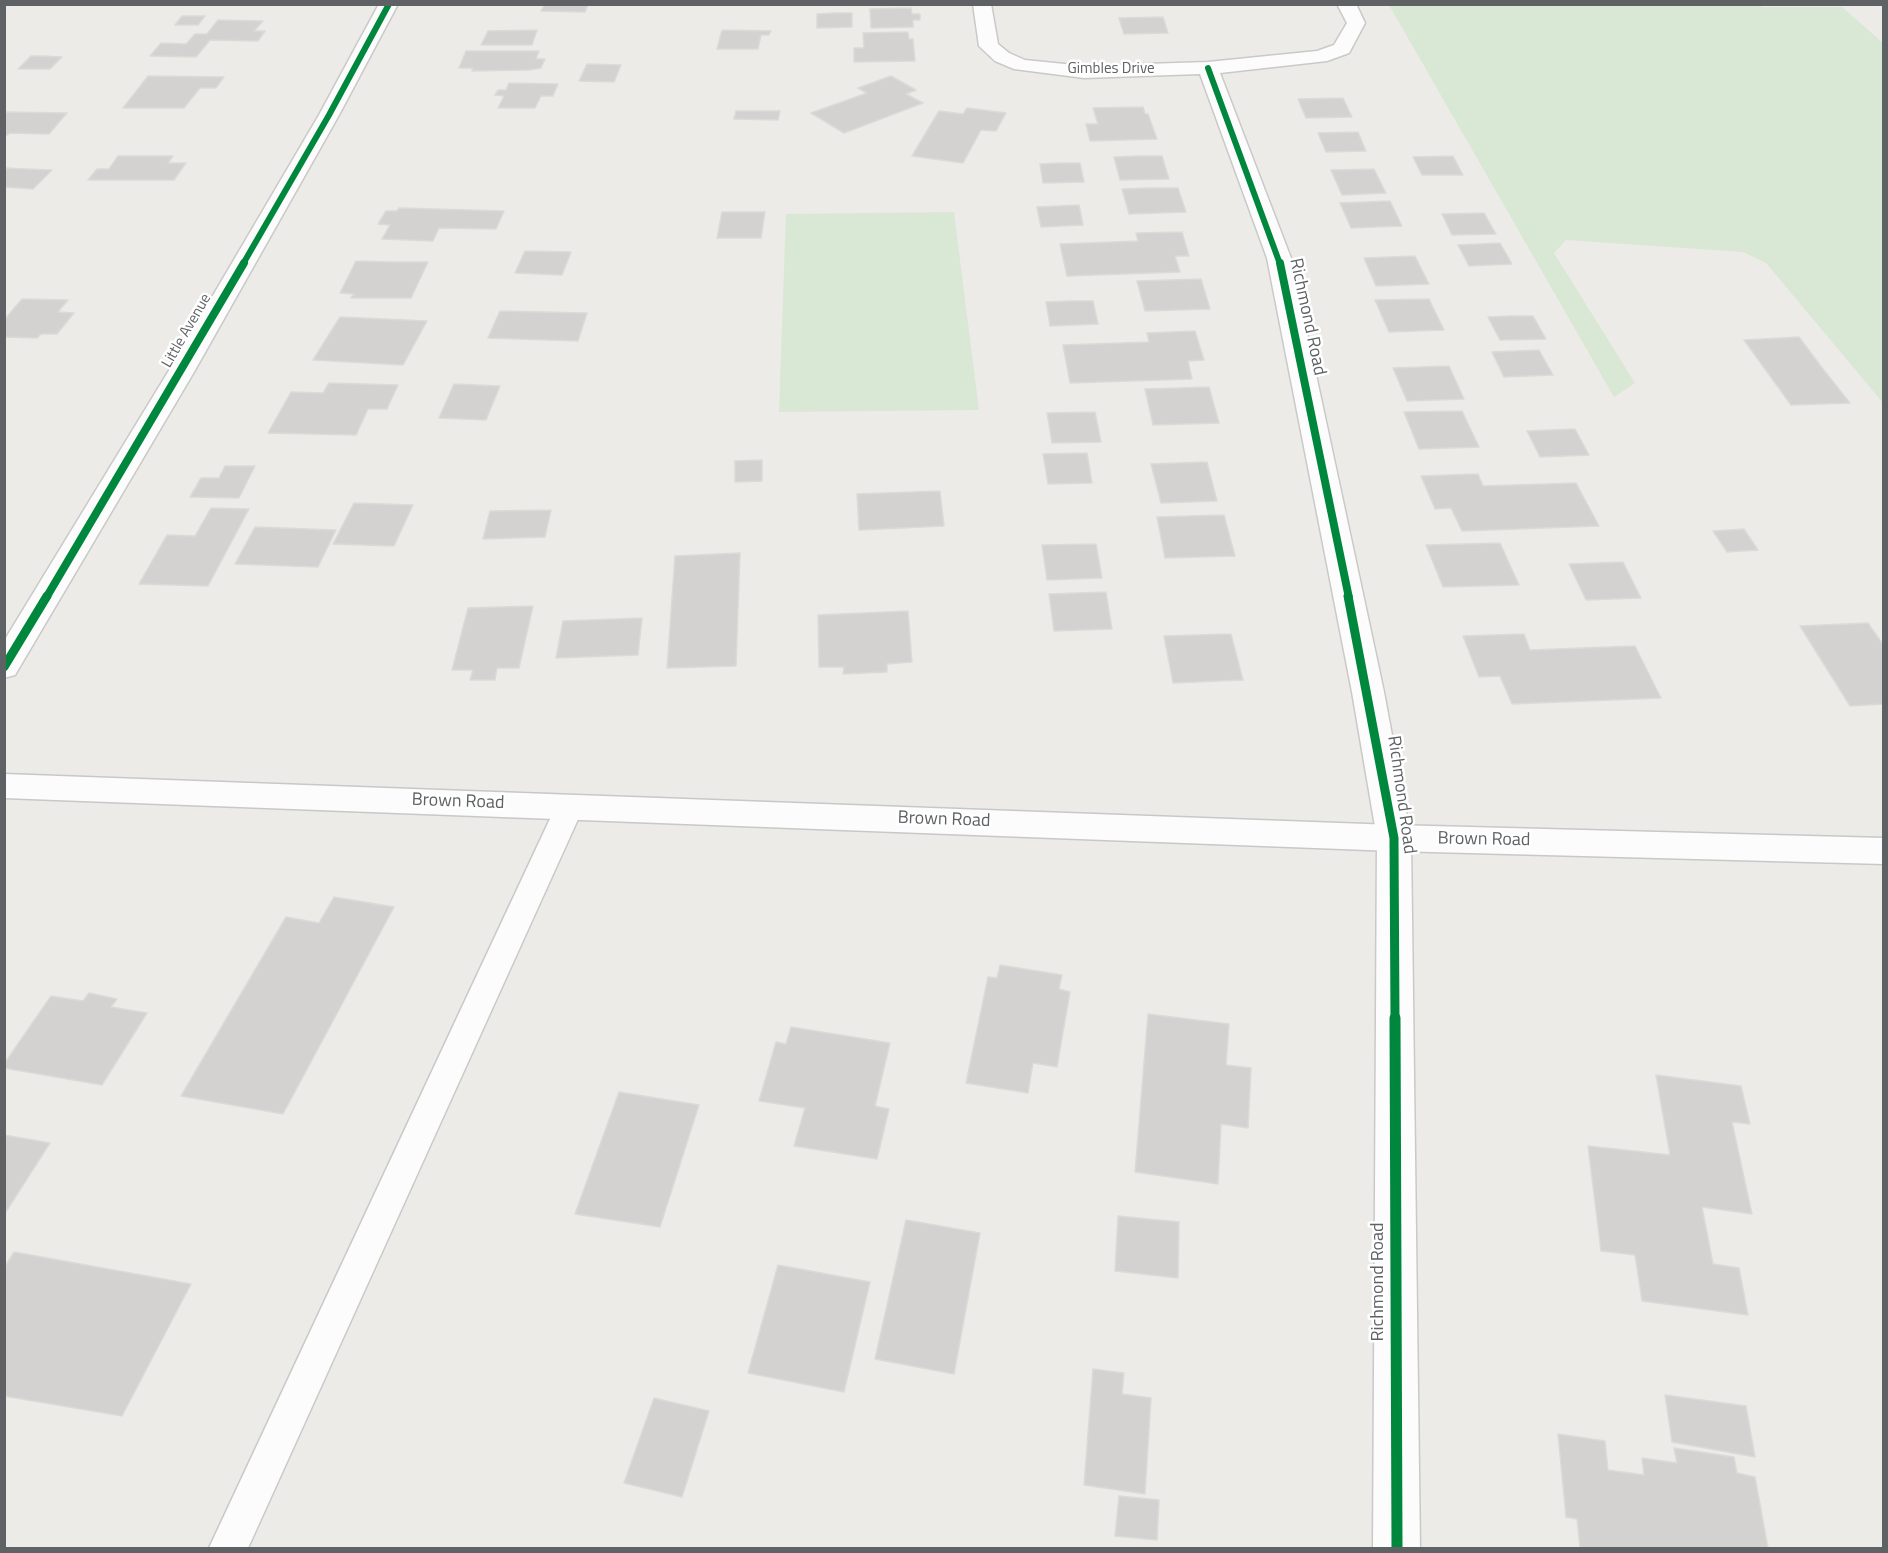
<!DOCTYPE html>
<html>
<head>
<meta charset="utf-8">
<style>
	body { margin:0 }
	#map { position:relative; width:1888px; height:1553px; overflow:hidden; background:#edebe8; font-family:"Titillium Web",sans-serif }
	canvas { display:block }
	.frame { position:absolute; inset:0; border:6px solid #5e6265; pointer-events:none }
</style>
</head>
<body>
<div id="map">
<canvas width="1888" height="1553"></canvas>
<div class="frame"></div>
</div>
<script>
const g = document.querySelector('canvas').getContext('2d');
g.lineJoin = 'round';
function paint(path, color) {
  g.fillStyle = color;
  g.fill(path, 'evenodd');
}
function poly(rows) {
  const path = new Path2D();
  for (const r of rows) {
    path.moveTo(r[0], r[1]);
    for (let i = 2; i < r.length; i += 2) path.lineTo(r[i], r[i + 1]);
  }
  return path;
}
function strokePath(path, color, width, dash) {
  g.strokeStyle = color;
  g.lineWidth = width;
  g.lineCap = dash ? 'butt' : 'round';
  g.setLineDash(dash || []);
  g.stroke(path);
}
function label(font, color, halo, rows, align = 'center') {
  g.font = font + ' "Titillium Web",sans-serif';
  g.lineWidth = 5;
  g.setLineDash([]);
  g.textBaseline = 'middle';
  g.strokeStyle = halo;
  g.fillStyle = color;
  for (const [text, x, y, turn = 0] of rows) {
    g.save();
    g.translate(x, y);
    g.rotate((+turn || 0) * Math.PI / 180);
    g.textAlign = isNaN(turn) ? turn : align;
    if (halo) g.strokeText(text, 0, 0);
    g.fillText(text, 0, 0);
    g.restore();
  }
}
paint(poly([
	[1759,4,1762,7,1842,7,1883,43,1883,403,1766,263,1743,252,1566,240,1554,253,1635,383,1614,397,1389,5],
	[954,212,979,410,779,412,786,214]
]), '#d9e7d5');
const building = poly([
	[545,4,588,4,585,12,541,11,545,4],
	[911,8,912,14,920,14,920,20,913,20,913,27,871,28,870,9,911,8],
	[835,13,852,13,852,27,817,28,817,14,835,13],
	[182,16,205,16,198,25,175,25,182,16],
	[1163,17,1168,33,1124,34,1119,18,1163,17],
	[218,20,263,21,254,31,265,31,258,41,210,40,196,57,150,56,161,43,186,44,195,34,207,34,218,20],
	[537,30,532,45,481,45,488,31,537,30],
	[722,30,771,31,769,35,761,35,758,49,717,49,722,30],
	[908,32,909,39,913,39,915,61,854,62,854,48,864,48,863,33,908,32],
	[466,51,539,51,536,59,545,59,541,68,529,70,472,71,473,68,459,68,466,51],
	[31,56,43,56,62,57,50,69,18,69,31,56],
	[587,64,621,65,614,82,579,81,587,64],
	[148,76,224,77,216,88,200,88,184,108,123,108,148,76],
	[891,76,916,90,906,94,923,103,844,133,811,113,867,93,858,88,891,76],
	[509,83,558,84,553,96,541,96,535,108,498,108,504,96,495,95,498,90,506,90,509,83],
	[1343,98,1352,117,1306,118,1298,99,1343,98],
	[1143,107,1145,114,1148,114,1157,139,1090,141,1086,124,1098,124,1093,108,1143,107],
	[967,108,1006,113,996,131,981,130,963,163,912,156,939,111,963,114,967,108],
	[736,111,780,111,778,120,734,119,736,111],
	[4,112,67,113,49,134,10,133,4,137,4,112],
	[1358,132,1366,151,1326,152,1318,133,1358,132],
	[118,156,173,156,168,163,186,163,174,180,88,180,97,169,109,169,118,156],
	[1138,156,1162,156,1169,179,1120,180,1114,157,1138,156],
	[1453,156,1463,175,1422,175,1413,157,1453,156],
	[1060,163,1080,163,1084,182,1043,183,1040,164,1060,163],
	[7,168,26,169,52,170,33,189,4,187,4,171,7,168],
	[1374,169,1386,193,1342,195,1331,170,1374,169],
	[1150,188,1178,188,1186,212,1129,214,1122,189,1150,188],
	[1390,201,1402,226,1351,228,1340,203,1390,201],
	[1079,205,1083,225,1041,227,1037,207,1079,205],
	[399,208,504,211,496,229,439,228,433,241,382,239,390,225,378,224,386,211,397,211,399,208],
	[722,212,765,212,761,238,717,238,722,212],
	[1484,213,1496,234,1452,235,1442,214,1484,213],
	[1182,232,1189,256,1175,256,1180,272,1067,276,1060,244,1138,241,1136,233,1182,232],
	[1500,243,1512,264,1469,266,1458,245,1500,243],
	[525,251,571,252,562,275,515,273,525,251],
	[1415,256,1429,284,1376,286,1364,258,1415,256],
	[356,261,393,262,428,262,411,298,351,298,354,294,340,293,356,261],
	[1201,279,1210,309,1145,311,1137,281,1201,279],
	[22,299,68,300,58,312,74,313,57,334,41,334,37,338,4,337,4,320,22,299],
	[1429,299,1444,330,1389,332,1375,300,1429,299],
	[1070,301,1093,301,1098,324,1050,326,1046,302,1070,301],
	[500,311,587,313,578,341,488,338,500,311],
	[1511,316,1533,316,1546,339,1500,340,1488,317,1511,316],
	[340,317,427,321,403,365,313,360,340,317],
	[1195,331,1204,360,1188,361,1192,379,1070,383,1063,345,1149,342,1147,333,1195,331],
	[1799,337,1823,369,1850,403,1791,405,1744,340,1799,337],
	[1539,350,1553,375,1504,377,1492,352,1539,350],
	[1449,366,1464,399,1407,401,1393,368,1449,366],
	[329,383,398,385,387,409,368,409,356,435,268,433,291,392,323,393,329,383],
	[454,384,500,386,486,420,439,418,454,384],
	[1209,387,1219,423,1153,425,1145,389,1209,387],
	[1462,411,1479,447,1419,449,1404,412,1462,411],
	[1095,412,1101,442,1052,443,1047,413,1095,412],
	[1575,429,1589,455,1540,457,1527,431,1575,429],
	[1087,453,1092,483,1048,484,1043,454,1087,453],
	[762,460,762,481,735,482,735,461,762,460],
	[1207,462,1217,501,1161,503,1151,464,1207,462],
	[225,466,255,466,239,498,190,497,201,478,219,478,225,466],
	[1478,474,1483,486,1576,483,1599,526,1462,531,1451,508,1435,509,1421,476,1478,474],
	[940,491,944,526,859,530,857,494,940,491],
	[354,503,413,505,394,546,333,544,354,503],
	[211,508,249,509,208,586,139,584,167,535,195,536,211,508],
	[551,510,545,537,483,539,490,511,551,510],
	[1224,515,1235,556,1165,558,1157,517,1224,515],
	[255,527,336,530,318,567,235,564,255,527],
	[1744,529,1758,550,1727,552,1713,531,1744,529],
	[1500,543,1519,585,1443,587,1426,545,1500,543],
	[1096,544,1102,578,1047,580,1042,545,1096,544],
	[740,553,736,666,667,668,675,556,740,553],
	[1623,562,1641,598,1586,600,1569,564,1623,562],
	[1106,592,1112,629,1054,631,1049,594,1106,592],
	[533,606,519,668,497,668,495,680,470,680,473,670,452,670,468,608,533,606],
	[908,611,912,662,887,664,887,672,843,674,844,667,819,667,818,615,908,611],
	[642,618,638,655,556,658,563,621,642,618],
	[1868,623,1884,646,1884,704,1850,706,1800,626,1868,623],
	[1231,634,1243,680,1173,683,1164,636,1231,634],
	[1524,634,1530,650,1635,646,1661,698,1512,704,1500,676,1479,677,1463,636,1524,634],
	[334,897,394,907,283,1114,181,1096,286,917,319,923,334,897],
	[1000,965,1062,975,1059,989,1070,992,1057,1067,1033,1063,1028,1093,966,1083,988,977,997,978,1000,965],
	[89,993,117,999,111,1007,147,1013,102,1085,4,1068,4,1064,51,996,83,1001,89,993],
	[1148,1014,1229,1024,1226,1065,1251,1068,1248,1128,1221,1124,1218,1184,1135,1172,1148,1014],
	[791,1027,890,1043,875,1106,889,1109,877,1159,794,1146,805,1108,759,1101,776,1042,786,1044,791,1027],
	[1656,1075,1741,1086,1750,1124,1732,1122,1752,1214,1702,1207,1713,1264,1739,1268,1748,1315,1642,1301,1635,1255,1601,1251,1588,1146,1670,1155,1656,1075],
	[619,1092,699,1105,660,1227,575,1214,619,1092],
	[4,1135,50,1143,4,1215,4,1135],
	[1118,1216,1179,1222,1178,1278,1115,1271,1118,1216],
	[906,1220,980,1233,954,1374,875,1359,906,1220],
	[14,1252,191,1284,122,1416,4,1396,4,1268,14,1252],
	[778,1265,870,1282,844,1392,748,1373,778,1265],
	[1093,1369,1124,1373,1122,1394,1151,1398,1145,1494,1084,1485,1093,1369],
	[1665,1395,1746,1406,1755,1457,1672,1442,1665,1395],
	[654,1398,709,1411,682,1497,624,1483,654,1398],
	[1558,1434,1605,1441,1608,1470,1644,1475,1642,1458,1677,1463,1674,1448,1734,1457,1737,1473,1755,1477,1768,1548,1580,1548,1577,1519,1566,1517,1558,1434],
	[1119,1496,1159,1500,1157,1540,1115,1536,1119,1496]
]);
paint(building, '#d4d2d1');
strokePath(building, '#dcdad8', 1.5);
const lane = poly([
	[570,796,580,799,584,806,248,1548,209,1548,556,806,560,799,570,796]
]);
const street = poly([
	[379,4,398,4,339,115,194,372,15,675,4,678,4,641,168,372,319,115,379,4],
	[973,4,991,4,998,44,1009,53,1025,60,1084,66,1208,62,1317,51,1334,45,1347,23,1337,4,1356,4,1365,23,1349,53,1327,61,1220,73,1291,258,1384,692,1411,838,1420,1548,1373,1548,1377,838,1352,692,1267,258,1200,74,1084,78,1014,69,995,61,979,46,973,4]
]);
const secondary = poly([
	[4,774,1394,825,1884,838,1884,864,1394,851,4,798,4,774]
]);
strokePath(lane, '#c9c9c8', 3);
strokePath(street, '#c9c9c8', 3);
strokePath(secondary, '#c7c8c7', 3);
paint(lane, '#fcfcfc');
paint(street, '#fcfcfc');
paint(secondary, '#fcfcfc');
strokePath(poly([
	[1208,68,1280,264],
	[243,264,329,115,389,4]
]), '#00873e', 6);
strokePath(poly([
	[1280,263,1349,598],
	[46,598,244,263]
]), '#00873e', 8);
strokePath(poly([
	[1348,596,1394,838,1395,1020],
	[4,667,47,596]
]), '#00873e', 9);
strokePath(poly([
	[1395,1018,1397,1548]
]), '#00873e', 11);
label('15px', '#5e6265', '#fff', [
	["Gimbles Drive",1111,69],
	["Little Avenue",187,331,-60]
]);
label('18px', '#5e6265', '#fff', [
	["Richmond Road",1307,317,78],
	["Richmond Road",1401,795,82],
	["Brown Road",458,802,2],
	["Brown Road",944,820,2],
	["Brown Road",1484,840,1],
	["Richmond Road",1379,1282,-90]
]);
</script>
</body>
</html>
